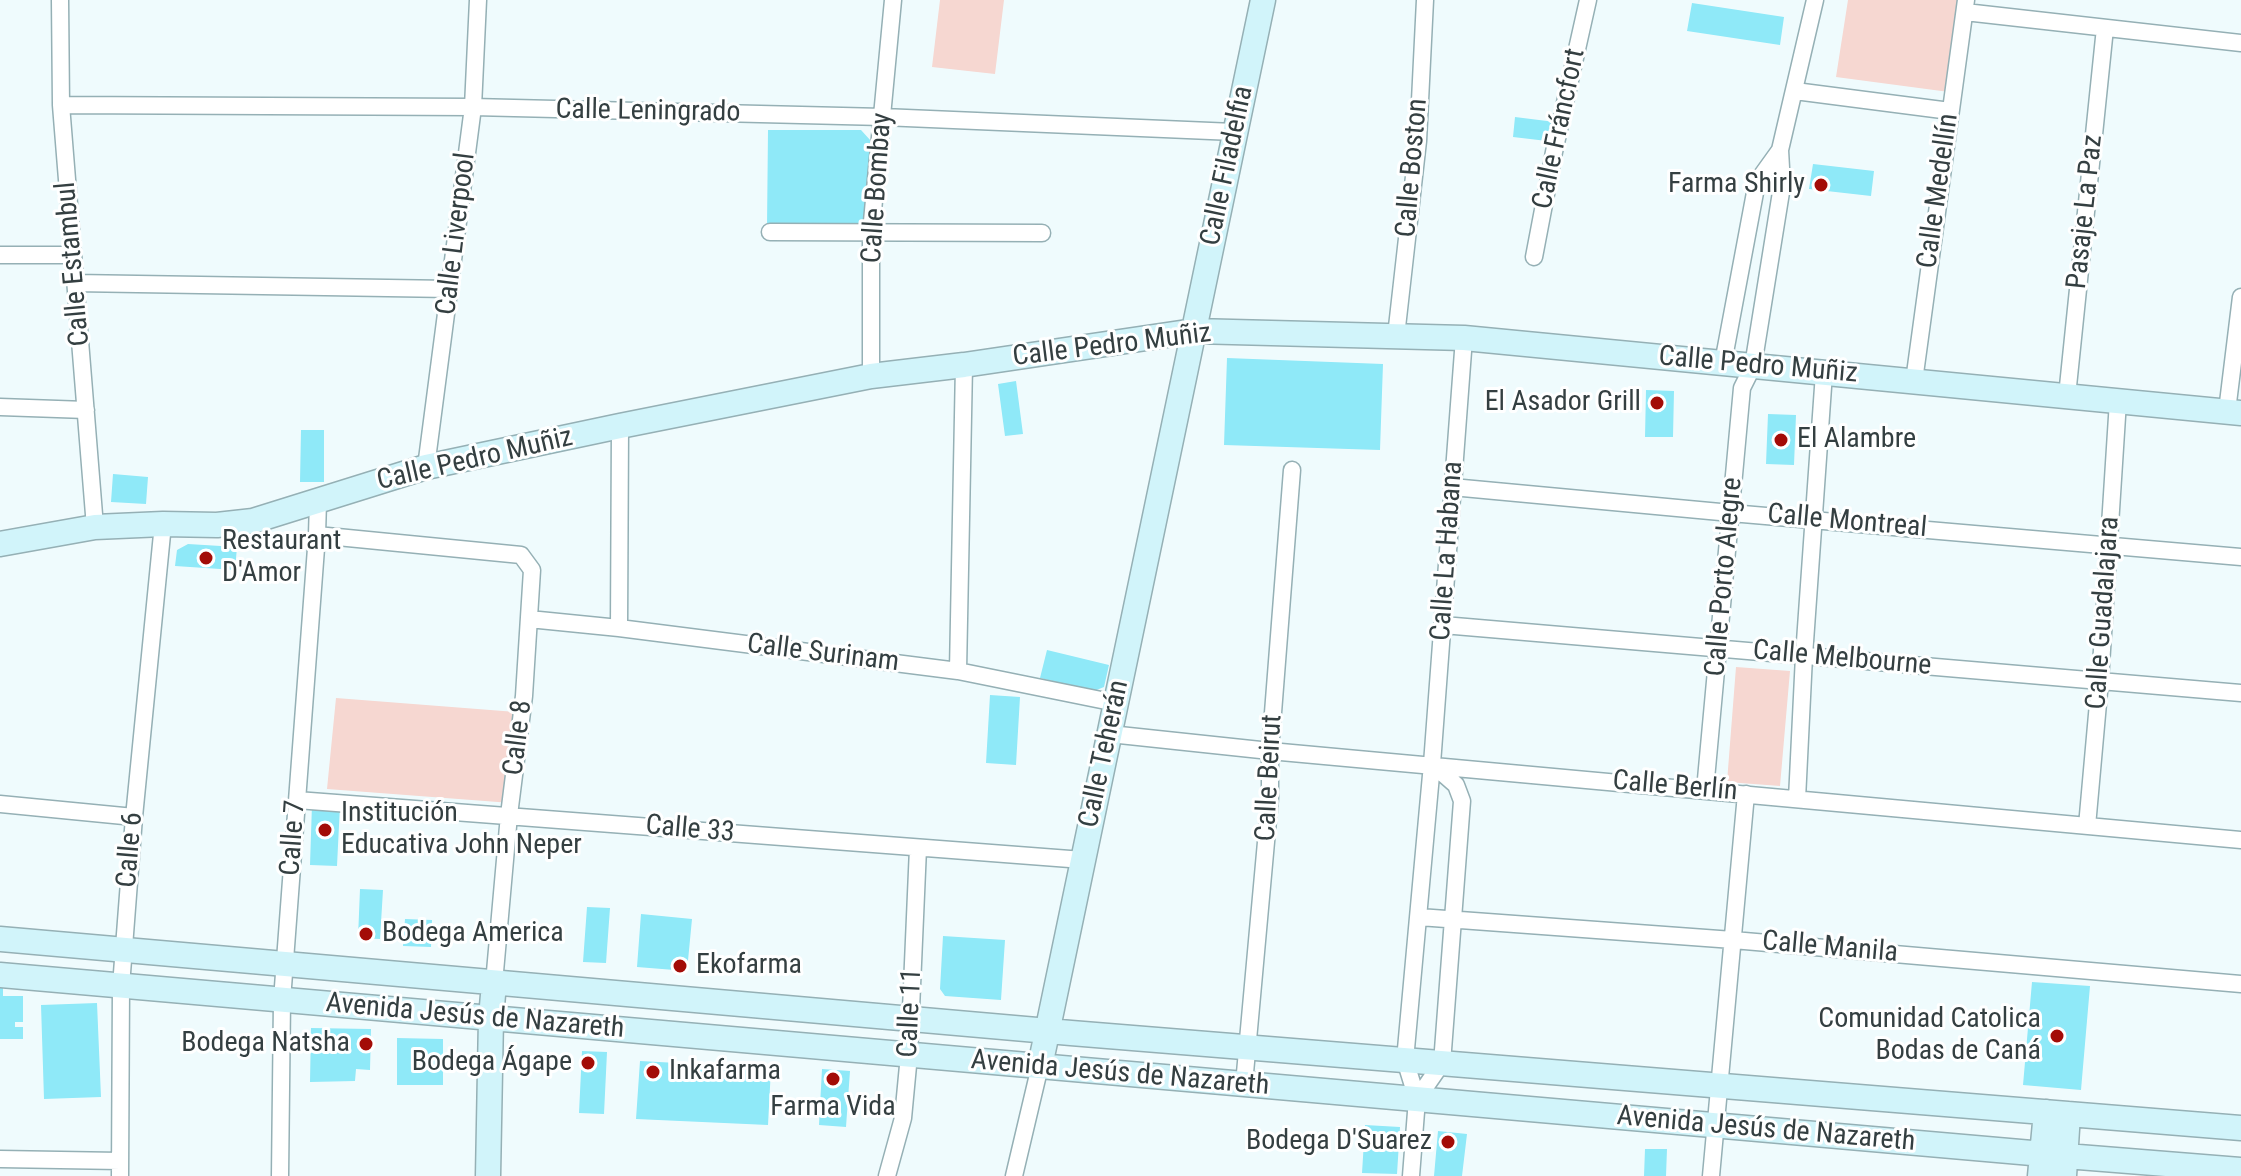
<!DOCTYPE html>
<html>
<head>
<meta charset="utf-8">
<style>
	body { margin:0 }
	canvas { display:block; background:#effbfd }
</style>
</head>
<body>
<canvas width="2241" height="1176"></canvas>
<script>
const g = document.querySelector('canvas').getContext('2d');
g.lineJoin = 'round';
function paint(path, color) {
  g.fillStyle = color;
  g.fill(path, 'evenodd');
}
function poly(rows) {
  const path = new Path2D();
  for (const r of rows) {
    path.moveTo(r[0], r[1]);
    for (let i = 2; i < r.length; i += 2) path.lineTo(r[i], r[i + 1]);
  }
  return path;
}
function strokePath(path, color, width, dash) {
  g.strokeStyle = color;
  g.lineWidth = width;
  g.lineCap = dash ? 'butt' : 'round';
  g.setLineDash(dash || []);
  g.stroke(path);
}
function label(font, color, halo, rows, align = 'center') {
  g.font = font + ' "Roboto Condensed",sans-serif';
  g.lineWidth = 6;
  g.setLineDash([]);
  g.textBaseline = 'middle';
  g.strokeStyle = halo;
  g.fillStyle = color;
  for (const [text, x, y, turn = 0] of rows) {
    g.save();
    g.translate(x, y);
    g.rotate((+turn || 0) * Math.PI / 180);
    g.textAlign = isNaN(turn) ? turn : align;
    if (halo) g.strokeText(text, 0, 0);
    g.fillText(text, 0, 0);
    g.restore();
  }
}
paint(poly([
	[940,0,1004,0,995,74,932,67],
	[1848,0,1963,0,1949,92,1836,77],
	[1736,667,1790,671,1780,786,1727,782],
	[336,698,516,712,511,803,327,789]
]), '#f6d7d1');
paint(poly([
	[1692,3,1784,17,1780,45,1687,31],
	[1515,117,1555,122,1553,137,1547,141,1513,137],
	[768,130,861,130,871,141,866,220,858,227,767,227],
	[1813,164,1874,171,1871,196,1809,189],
	[1227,358,1383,364,1380,450,1224,445],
	[1016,381,1023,434,1005,436,998,384],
	[1646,390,1674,391,1673,437,1645,437],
	[1768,414,1796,415,1794,465,1766,464],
	[301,430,324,430,324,482,300,482],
	[113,474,148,477,146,504,111,502],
	[188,544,237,547,235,570,175,566,177,550],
	[1047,650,1109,665,1104,687,1094,691,1040,678],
	[990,695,1020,697,1016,765,986,763],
	[312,804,340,805,337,866,310,865],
	[360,889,383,890,380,939,358,938],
	[587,907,610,908,606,963,583,962],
	[641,914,692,919,687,971,637,967],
	[405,919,432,920,431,947,403,946],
	[943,936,1005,940,1001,1000,945,996,940,989],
	[2032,982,2090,986,2081,1090,2023,1085],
	[0,988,3,988,3,996,23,996,23,1022,15,1022,15,1027,23,1027,23,1039,0,1039],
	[97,1003,101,1097,44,1099,41,1005],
	[311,1028,371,1029,370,1070,356,1069,355,1081,310,1082],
	[397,1038,443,1039,443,1085,397,1085],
	[582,1051,607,1052,604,1114,579,1113],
	[640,1061,771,1068,768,1125,636,1119],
	[822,1069,850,1071,846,1127,819,1125],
	[1365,1125,1400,1127,1397,1174,1362,1173],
	[1438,1131,1467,1134,1462,1176,1434,1176],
	[1645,1149,1667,1149,1666,1176,1644,1176]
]), '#8fe9f8');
const street = poly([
	[60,0,61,105,95,527],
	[1965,12,2241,43],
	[1795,91,1950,111],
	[61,105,473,107,883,117,1234,132],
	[770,232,1042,233],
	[0,255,73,255],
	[1534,257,1554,152,1588,0],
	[75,283,450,289],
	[1396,336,1418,141,1425,0],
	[1723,363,1757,182,1780,150],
	[871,376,871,232,893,0],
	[1914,381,1966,0],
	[2067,396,2105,28],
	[0,407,86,410],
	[2227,411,2241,297],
	[426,467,473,107,478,0],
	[1452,487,1731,513,2241,557],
	[317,535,521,555,532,570,524,696,509,815,494,983],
	[529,619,619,628,958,671,1116,703],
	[1443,625,2241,693],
	[619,628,620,426],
	[958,671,964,365],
	[1110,734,1270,751,2241,840],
	[1705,790,1742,388,1753,366,1782,186,1780,150,1815,0],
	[1797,799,1804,656,1824,373],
	[297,800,1083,860],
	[0,804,134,817],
	[2087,826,2100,681,2118,401],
	[1419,917,1733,940,2241,984],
	[1244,1084,1270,798,1270,751,1292,470],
	[1417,1099,1442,1063,1462,801,1456,785,1432,764],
	[0,1159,120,1161],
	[120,1176,121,986,134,817,163,524],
	[280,1176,282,1000,317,535,318,501],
	[887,1176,903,1118,909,1055,918,848],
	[1014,1176,1040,1066],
	[1411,1176,1417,1099,1405,1060,1432,764,1464,338],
	[1711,1176,1746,794]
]);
const secondary = poly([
	[0,544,95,527,163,524,217,525,253,521,426,467,620,426,871,376,964,365,1194,331,1464,338,2241,413],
	[0,939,1071,1033,2241,1128],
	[0,975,2066,1156,2241,1170],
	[1040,1066,1263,0],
	[488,1176,491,1018,494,983],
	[2040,1176,2046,1112],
	[2064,1176,2068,1114]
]);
strokePath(street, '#95b0b5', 19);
strokePath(secondary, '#95b0b5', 27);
strokePath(street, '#fff', 16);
strokePath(secondary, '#d1f4fa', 24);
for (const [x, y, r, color] of [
	[1821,185,8,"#a30c07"],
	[1657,403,8,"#a30c07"],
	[1781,440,8,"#a30c07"],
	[206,558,8,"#a30c07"],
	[325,830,8,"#a30c07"],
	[366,934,8,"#a30c07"],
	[680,966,8,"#a30c07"],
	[2057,1036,8,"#a30c07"],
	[366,1044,8,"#a30c07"],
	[588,1063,8,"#a30c07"],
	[653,1072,8,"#a30c07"],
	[833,1079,8,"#a30c07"],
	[1448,1142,8,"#a30c07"]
]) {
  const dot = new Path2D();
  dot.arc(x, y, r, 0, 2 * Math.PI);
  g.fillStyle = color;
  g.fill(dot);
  strokePath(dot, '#fff', 3);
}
label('28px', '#343f41', '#fff', [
	["Calle Leningrado",648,112,1],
	["Calle Fráncfort",1560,129,-78],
	["Calle Filadelfia",1228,166,-78],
	["Calle Boston",1413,168,-85],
	["Calle Bombay",878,188,-86],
	["Calle Medellín",1939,191,-82],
	["Pasaje La Paz",2086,212,-84],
	["Calle Liverpool",457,234,-83],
	["Calle Estambul",74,264,-95],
	["Calle Pedro Muñiz",1112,346,-7],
	["Calle Pedro Muñiz",1758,366,5],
	["Calle Pedro Muñiz",475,460,-13],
	["Calle Montreal",1847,522,5],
	["Calle La Habana",1448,551,-86],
	["Calle Porto Alegre",1725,577,-85],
	["Calle Guadalajara",2104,613,-86],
	["Calle Surinam",823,654,7],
	["Calle Melbourne",1842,659,5],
	["Calle 8",519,738,-83],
	["Calle Teherán",1105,754,-78],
	["Calle Beirut",1270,778,-87],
	["Calle Berlín",1675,787,5],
	["Calle 33",690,830,5],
	["Calle 7",294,838,-86],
	["Calle 6",131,850,-85],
	["Calle Manila",1830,948,5],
	["Calle 11",911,1013,-87],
	["Avenida Jesús de Nazareth",475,1017,5],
	["Avenida Jesús de Nazareth",1120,1074,5],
	["Avenida Jesús de Nazareth",1766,1130,5]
]);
label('28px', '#343f41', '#fff', [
	["Farma Shirly",1805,185],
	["El Asador Grill",1641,403],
	["El Alambre",1797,440,"left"],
	["Restaurant",222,542,"left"],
	["D'Amor",222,574,"left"],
	["Institución",341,814,"left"],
	["Educativa John Neper",341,846,"left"],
	["Bodega America",382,934,"left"],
	["Ekofarma",696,966,"left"],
	["Comunidad Catolica",2041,1020],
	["Bodas de Caná",2041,1052],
	["Bodega Natsha",350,1044],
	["Bodega Ágape",572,1063],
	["Inkafarma",669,1072,"left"],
	["Farma Vida",833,1108,"center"],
	["Bodega D'Suarez",1432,1142]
], 'right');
</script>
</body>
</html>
